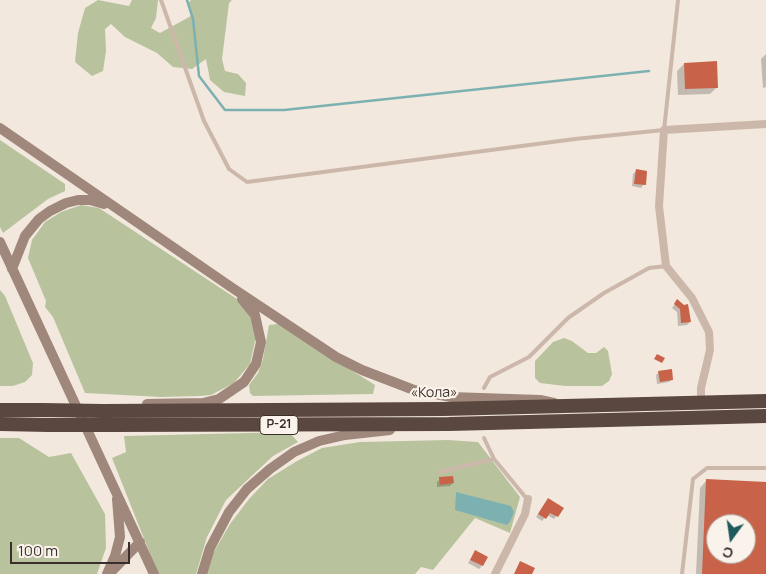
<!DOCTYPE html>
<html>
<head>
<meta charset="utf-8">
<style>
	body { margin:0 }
	#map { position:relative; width:766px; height:574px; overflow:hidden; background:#f3e8de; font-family:Manrope,sans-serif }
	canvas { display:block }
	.north { position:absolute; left:706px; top:514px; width:50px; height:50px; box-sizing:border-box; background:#faf3eb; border:1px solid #ada49d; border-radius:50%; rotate:194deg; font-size:14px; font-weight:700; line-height:20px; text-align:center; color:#392e29 }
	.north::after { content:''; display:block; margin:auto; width:18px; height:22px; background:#1e5a5c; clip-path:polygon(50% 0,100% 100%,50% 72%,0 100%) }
	.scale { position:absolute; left:10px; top:542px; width:120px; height:22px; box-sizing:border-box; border:2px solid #392e29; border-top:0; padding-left:6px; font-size:15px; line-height:18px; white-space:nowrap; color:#392e29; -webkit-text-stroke:4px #faf3eb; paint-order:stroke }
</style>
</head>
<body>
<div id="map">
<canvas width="766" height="574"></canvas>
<div class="north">С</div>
<div class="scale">100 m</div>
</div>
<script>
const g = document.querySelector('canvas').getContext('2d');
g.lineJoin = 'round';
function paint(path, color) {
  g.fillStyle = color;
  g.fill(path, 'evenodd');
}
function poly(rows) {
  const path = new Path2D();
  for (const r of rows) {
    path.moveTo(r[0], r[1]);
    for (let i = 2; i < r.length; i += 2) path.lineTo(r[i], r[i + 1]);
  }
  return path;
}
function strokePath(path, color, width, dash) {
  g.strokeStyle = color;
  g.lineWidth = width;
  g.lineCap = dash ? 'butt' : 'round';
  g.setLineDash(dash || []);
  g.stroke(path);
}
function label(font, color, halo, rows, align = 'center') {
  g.font = font + ' Manrope,sans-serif';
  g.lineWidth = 4.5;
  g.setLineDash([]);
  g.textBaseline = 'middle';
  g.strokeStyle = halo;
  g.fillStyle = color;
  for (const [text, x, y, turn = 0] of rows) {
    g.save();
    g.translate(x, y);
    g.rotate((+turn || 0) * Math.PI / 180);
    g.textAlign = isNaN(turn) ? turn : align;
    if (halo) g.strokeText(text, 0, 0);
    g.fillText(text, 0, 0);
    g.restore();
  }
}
paint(poly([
	[98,0,129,6,132,0,158,0,156,18,151,28,160,33,191,16,188,3,191,0,232,0,229,3,222,59,225,71,238,74,246,83,245,96,224,92,210,80,206,59,192,69,173,67,157,53,125,37,111,24,105,29,106,51,103,71,92,76,75,62,78,33,85,8],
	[0,140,65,184,65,191,48,199,3,233,0,227],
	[81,205,99,208,243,303,253,322,256,337,250,364,234,383,211,395,199,396,161,397,85,393,53,317,45,307,46,301,28,258,32,240,45,222,61,212],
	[0,290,5,296,33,363,32,375,25,382,13,386,0,386],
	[278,324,375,385,373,394,253,396,250,393,249,385,258,373,263,359,269,325],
	[564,338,572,341,588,353,596,353,604,347,608,351,612,374,609,381,602,386,565,386,540,383,535,378,535,361,553,342],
	[289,432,298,442,273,456,226,500,207,537,196,574,158,574,112,458,126,452,124,436],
	[0,438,19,438,49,457,71,453,105,514,106,548,97,574,0,574],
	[448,440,478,442,520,497,510,533,475,518,433,570,421,567,415,574,206,574,211,557,230,524,249,499,268,479,297,461,322,448,360,442]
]), '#b8c39e');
paint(poly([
	[456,492,511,506,514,512,510,522,507,525,455,510]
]), '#7db1b1');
paint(poly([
	[766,54,766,87,763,88,761,59],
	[684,64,717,87,710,94,678,95,677,71],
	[636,171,644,184,641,188,632,186,633,174],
	[677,301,690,322,687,325,678,326,677,312,672,308],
	[659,372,672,379,669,382,657,384,656,375],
	[440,479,453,483,450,486,437,487,437,482],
	[706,481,766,483,766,574,696,574,700,488],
	[716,524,746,524,746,554,716,554],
	[545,503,562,508,554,519,547,515,542,521,536,517],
	[475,552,482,566,479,569,468,563]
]), '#0003');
strokePath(poly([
	[187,0,193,19,199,76,225,110,284,110,649,71]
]), '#7db1b1', 2.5);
paint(poly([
	[717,61,718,88,685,89,684,63],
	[636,169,647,171,646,185,634,184],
	[677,299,684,305,688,304,691,322,681,323,680,309,674,304],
	[657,354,665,358,662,363,654,359],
	[672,369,673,380,660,382,658,371],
	[453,476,454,483,440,485,439,477],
	[706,479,766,482,766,574,702,574],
	[716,524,746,524,746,554,716,554],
	[548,498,564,508,558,517,550,513,546,519,538,514],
	[475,550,488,557,483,566,470,560],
	[520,561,535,568,532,574,514,574]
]), '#c86248');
strokePath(poly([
	[161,0,204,121,229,169,247,182,575,139,664,130,678,0],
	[484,388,490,377,529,357,568,318,604,293,649,268,666,266],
	[484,438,494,459,527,499],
	[440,472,494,459],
	[682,574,693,479,707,468,766,468]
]), '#ccb8aa', 4);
strokePath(poly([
	[701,403,701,388,710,350,709,332,692,298,666,266,659,206,664,130,766,124],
	[495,574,525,514,528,499]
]), '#ccb8aa', 8);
strokePath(poly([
	[0,128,231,287,336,357,362,370,414,390,451,397,540,400,554,403],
	[0,242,154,574],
	[12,269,25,236,39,219,50,211,66,203,78,200,90,200,104,204],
	[147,404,203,403,219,399,244,382,256,364,261,342,255,315,242,299],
	[112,571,140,542],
	[107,574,115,556,120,537,117,499],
	[202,574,210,548,229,512,247,489,270,469,294,452,319,441,345,435,390,430]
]), '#a0877b', 10);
strokePath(poly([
	[0,410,42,410],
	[103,411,444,409,766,401],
	[0,424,49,425],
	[110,425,449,424,766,416]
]), '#5a4740', 14);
strokePath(poly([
	[42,410,103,411],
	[49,425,110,425]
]), '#5a4740', 14);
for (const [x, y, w] of [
	[279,425,38]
]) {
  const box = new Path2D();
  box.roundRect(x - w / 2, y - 9.5, w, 19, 4);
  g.fillStyle = '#faf3eb';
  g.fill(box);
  strokePath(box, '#392e29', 1);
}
label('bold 12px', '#392e29', null, [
	["Р-21",279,425]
]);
label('14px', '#392e29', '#faf3eb', [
	["«Кола»",434,393,-1]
]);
</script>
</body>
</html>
